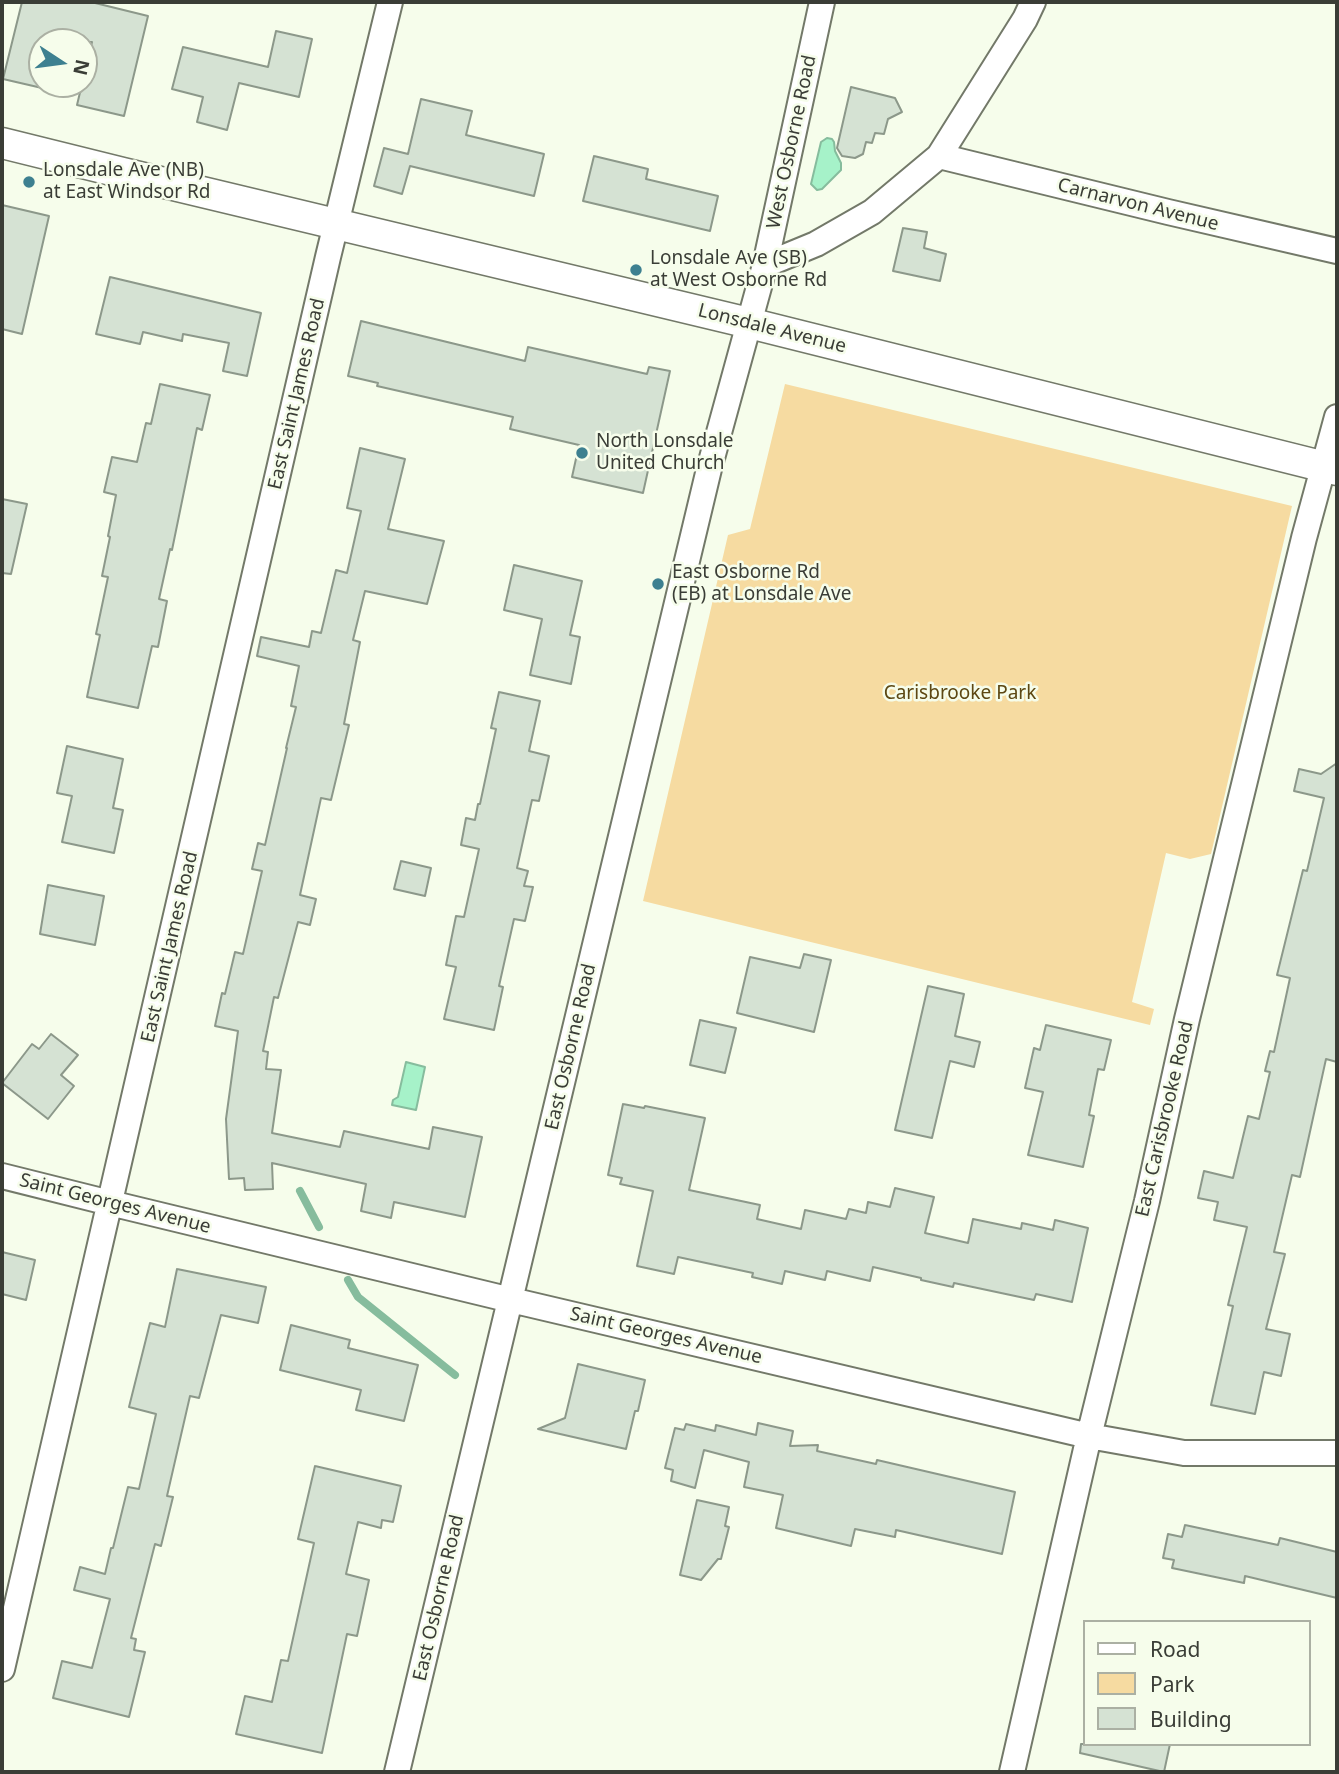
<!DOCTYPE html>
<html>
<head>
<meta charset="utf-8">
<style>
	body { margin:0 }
	#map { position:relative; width:1339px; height:1774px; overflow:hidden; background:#f6fdeb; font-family:"Noto Sans",sans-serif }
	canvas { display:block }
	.frame { position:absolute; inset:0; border:4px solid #3a3d36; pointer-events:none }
	.legend { position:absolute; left:1083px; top:1620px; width:228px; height:126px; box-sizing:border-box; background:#f6fdeb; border:2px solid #abb0a3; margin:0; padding:9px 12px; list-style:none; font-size:21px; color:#3a3d36 }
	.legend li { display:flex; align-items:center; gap:14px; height:35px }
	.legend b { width:35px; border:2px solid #abb0a3 }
	.north { position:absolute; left:28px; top:28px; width:70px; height:70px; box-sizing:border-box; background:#f6fdeb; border:2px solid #abb0a3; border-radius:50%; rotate:103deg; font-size:19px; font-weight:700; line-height:28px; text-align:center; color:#3a3d36 }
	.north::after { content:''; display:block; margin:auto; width:24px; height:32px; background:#3d8090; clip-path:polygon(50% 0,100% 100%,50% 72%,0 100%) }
</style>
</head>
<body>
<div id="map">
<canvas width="1339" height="1774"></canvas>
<div class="frame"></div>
<ul class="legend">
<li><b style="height:9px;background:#fff"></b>Road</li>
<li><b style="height:19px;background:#f6dba1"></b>Park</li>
<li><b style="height:19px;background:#d5e2d3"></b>Building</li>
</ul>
<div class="north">N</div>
</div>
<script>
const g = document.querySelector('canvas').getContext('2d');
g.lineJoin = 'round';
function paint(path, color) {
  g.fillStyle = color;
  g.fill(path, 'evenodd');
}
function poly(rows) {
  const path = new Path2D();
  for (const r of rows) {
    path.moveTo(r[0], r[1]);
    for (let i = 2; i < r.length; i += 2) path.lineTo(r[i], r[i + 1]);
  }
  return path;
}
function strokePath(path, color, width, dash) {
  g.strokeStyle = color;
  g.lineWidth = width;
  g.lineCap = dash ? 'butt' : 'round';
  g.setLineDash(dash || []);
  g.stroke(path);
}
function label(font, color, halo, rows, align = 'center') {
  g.font = font + ' "Noto Sans",sans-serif';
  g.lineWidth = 5;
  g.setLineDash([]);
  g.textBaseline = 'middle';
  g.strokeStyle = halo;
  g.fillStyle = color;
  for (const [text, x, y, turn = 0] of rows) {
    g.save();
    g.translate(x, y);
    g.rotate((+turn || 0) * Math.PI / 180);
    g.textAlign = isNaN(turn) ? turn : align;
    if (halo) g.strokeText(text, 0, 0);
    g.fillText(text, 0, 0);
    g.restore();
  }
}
paint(poly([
	[785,384,1292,506,1211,854,1190,859,1166,853,1132,1002,1154,1009,1150,1025,643,901,728,535,750,529]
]), '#f6dba1');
const water = poly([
	[827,138,832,139,834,142,835,151,841,163,841,170,822,189,817,190,811,184,821,142,827,138],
	[406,1062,425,1067,416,1110,392,1105,393,1100,398,1097,406,1062]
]);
paint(water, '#a6f2c9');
strokePath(water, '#86bc9d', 2);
strokePath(poly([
	[300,1191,319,1227],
	[348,1280,358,1297,455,1375]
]), '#86bc9d', 8);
const building = poly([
	[22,2,91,2,148,16,124,116,77,105,82,84,84,84,84,77,92,42,42,42,42,88,3,79,22,2],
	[276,31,312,39,299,97,239,83,227,130,197,122,203,97,172,89,183,47,268,67,276,31],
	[851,87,895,98,902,112,888,119,884,134,875,133,872,143,866,142,863,154,855,158,842,156,837,148,851,87],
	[421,99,472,111,466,135,544,154,534,196,410,166,402,194,374,186,384,148,408,154,421,99],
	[594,156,648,169,646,179,718,196,710,231,583,201,594,156],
	[2,205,49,216,22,334,2,329,2,205],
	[903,228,927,232,924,248,946,254,940,281,893,271,903,228],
	[110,277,261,313,247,376,223,371,229,343,183,334,182,341,143,332,140,344,96,334,110,277],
	[361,321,525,361,528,347,647,374,649,367,670,371,643,493,572,477,579,445,510,429,513,417,377,386,378,383,348,376,361,321],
	[160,384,210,395,202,430,197,428,172,550,170,549,159,599,167,601,158,647,152,646,138,708,87,697,100,635,96,634,108,577,102,576,110,537,108,536,116,495,104,492,112,457,137,462,146,423,151,424,160,384],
	[360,448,405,459,388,529,444,541,427,604,365,591,353,640,360,642,344,724,349,725,331,800,321,798,300,895,316,899,310,925,298,922,278,998,274,997,263,1051,268,1052,266,1069,281,1070,272,1133,340,1147,344,1131,429,1149,433,1127,482,1137,465,1217,394,1202,391,1218,361,1211,366,1184,272,1163,273,1189,245,1190,244,1178,229,1179,226,1119,238,1031,215,1026,222,993,225,994,235,952,243,954,262,871,252,869,258,843,265,845,287,748,286,748,296,707,291,706,299,666,257,656,261,637,309,647,312,631,321,633,336,570,347,573,361,511,347,508,360,448],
	[2,499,27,504,11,574,2,573,2,499],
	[514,565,582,581,570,635,580,637,571,684,530,675,542,619,504,610,514,565],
	[499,692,540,701,529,751,549,756,539,801,532,800,517,868,528,871,524,886,533,887,525,921,514,919,499,986,503,987,494,1030,444,1019,456,967,446,965,456,916,464,917,479,849,461,845,466,818,475,820,478,804,480,804,496,729,491,728,499,692],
	[67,746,123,759,113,808,123,810,114,853,62,842,72,796,57,793,67,746],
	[1337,763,1337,1062,1326,1059,1300,1177,1292,1175,1274,1252,1285,1254,1266,1329,1290,1334,1281,1376,1264,1372,1255,1414,1211,1405,1233,1306,1228,1305,1247,1227,1214,1220,1218,1202,1198,1198,1204,1171,1233,1178,1248,1116,1259,1119,1270,1072,1265,1071,1270,1051,1274,1052,1290,978,1277,975,1303,870,1307,871,1324,798,1294,791,1299,769,1321,774,1337,763],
	[401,861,431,868,425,896,394,889,401,861],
	[48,885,104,896,95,945,40,934,48,885],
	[804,954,831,960,814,1032,737,1013,750,957,800,968,804,954],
	[928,986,964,994,955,1036,980,1042,974,1067,950,1061,932,1138,895,1130,928,986],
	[700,1020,736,1028,725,1073,690,1065,700,1020],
	[1046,1025,1111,1040,1104,1070,1098,1069,1089,1115,1094,1116,1083,1167,1028,1155,1043,1092,1025,1088,1034,1048,1040,1050,1046,1025],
	[51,1034,78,1055,61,1075,74,1086,48,1119,2,1083,32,1044,39,1049,51,1034],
	[623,1104,644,1108,645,1106,705,1118,689,1190,760,1205,757,1219,801,1229,805,1210,846,1219,849,1209,866,1213,868,1202,890,1207,895,1188,934,1197,925,1233,968,1243,973,1219,1021,1229,1022,1223,1053,1230,1055,1220,1088,1228,1072,1302,1036,1294,1034,1300,954,1283,953,1287,921,1280,921,1278,873,1267,870,1281,827,1271,825,1280,785,1271,782,1284,752,1277,753,1273,678,1257,674,1274,637,1266,653,1191,620,1184,622,1178,608,1175,623,1104],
	[2,1252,35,1260,26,1300,2,1294,2,1252],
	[177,1269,266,1287,258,1323,221,1315,199,1398,190,1396,167,1496,173,1497,161,1546,155,1544,131,1638,136,1639,134,1650,145,1652,129,1717,53,1698,62,1661,92,1668,110,1599,74,1590,80,1567,105,1574,111,1548,113,1548,128,1487,139,1489,156,1414,129,1407,150,1323,165,1327,177,1269],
	[291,1325,350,1340,348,1348,418,1365,404,1421,356,1410,361,1390,280,1370,291,1325],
	[578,1364,645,1380,638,1411,635,1411,626,1449,538,1429,565,1418,578,1364],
	[758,1423,793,1431,790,1446,818,1445,817,1451,876,1464,877,1460,1015,1492,1002,1554,896,1530,895,1537,855,1529,851,1546,776,1528,783,1495,744,1487,749,1462,704,1450,695,1488,671,1481,673,1470,665,1468,675,1428,684,1430,686,1424,715,1431,716,1425,756,1435,758,1423],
	[315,1466,401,1486,393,1522,382,1520,381,1528,358,1522,346,1574,369,1580,357,1636,347,1634,322,1753,236,1734,245,1696,272,1702,281,1660,288,1661,314,1543,298,1539,315,1466],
	[697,1500,729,1507,725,1526,729,1527,721,1559,718,1559,701,1580,680,1575,697,1500],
	[1185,1525,1278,1545,1280,1538,1337,1552,1337,1598,1245,1576,1244,1583,1172,1568,1174,1560,1163,1558,1168,1534,1182,1537,1185,1525],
	[1081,1744,1170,1744,1164,1772,1080,1753,1081,1744]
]);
paint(building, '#d5e2d3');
strokePath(building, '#8c988a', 2);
const minor = poly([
	[939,156,1168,212,1337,251],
	[765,265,816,244,872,212,939,156,1025,19,1033,2],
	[2,1176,110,1203,511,1300,1089,1436,1184,1453,1337,1453],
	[2,1669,328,257,390,2],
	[397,1772,709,469,765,265,822,2],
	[1012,1772,1089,1436,1147,1201,1187,1019,1304,538,1337,417]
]);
const tertiary = poly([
	[2,143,123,173,749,323,1337,470]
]);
strokePath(minor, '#737969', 28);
strokePath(tertiary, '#737969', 33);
strokePath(minor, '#fff', 24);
strokePath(tertiary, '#fff', 30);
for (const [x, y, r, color] of [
	[29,182,7,"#3d8090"],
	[636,270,7,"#3d8090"],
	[582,453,7,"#3d8090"],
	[658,584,7,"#3d8090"]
]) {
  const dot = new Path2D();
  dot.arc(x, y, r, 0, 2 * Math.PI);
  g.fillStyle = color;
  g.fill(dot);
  strokePath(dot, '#f6fdeb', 2.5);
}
label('19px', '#3a3d36', '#f6fdeb', [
	["West Osborne Road",792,142,-78],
	["Carnarvon Avenue",1138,205,14],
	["Lonsdale Avenue",772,329,14],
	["East Saint James Road",297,394,-77],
	["East Saint James Road",170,947,-77],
	["East Osborne Road",571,1047,-77],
	["East Carisbrooke Road",1165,1119,-77],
	["Saint Georges Avenue",115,1204,14],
	["Saint Georges Avenue",666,1336,13],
	["East Osborne Road",439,1598,-77]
]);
label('19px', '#3a3d36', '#f6fdeb', [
	["Lonsdale Ave (NB)",43,171],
	["at East Windsor Rd",43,193],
	["Lonsdale Ave (SB)",650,259],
	["at West Osborne Rd",650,281],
	["North Lonsdale",596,442],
	["United Church",596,464],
	["East Osborne Rd",672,573],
	["(EB) at Lonsdale Ave",672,595]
], 'left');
label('19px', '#5d4813', '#f6fdeb', [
	["Carisbrooke Park",960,694]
]);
</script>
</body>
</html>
